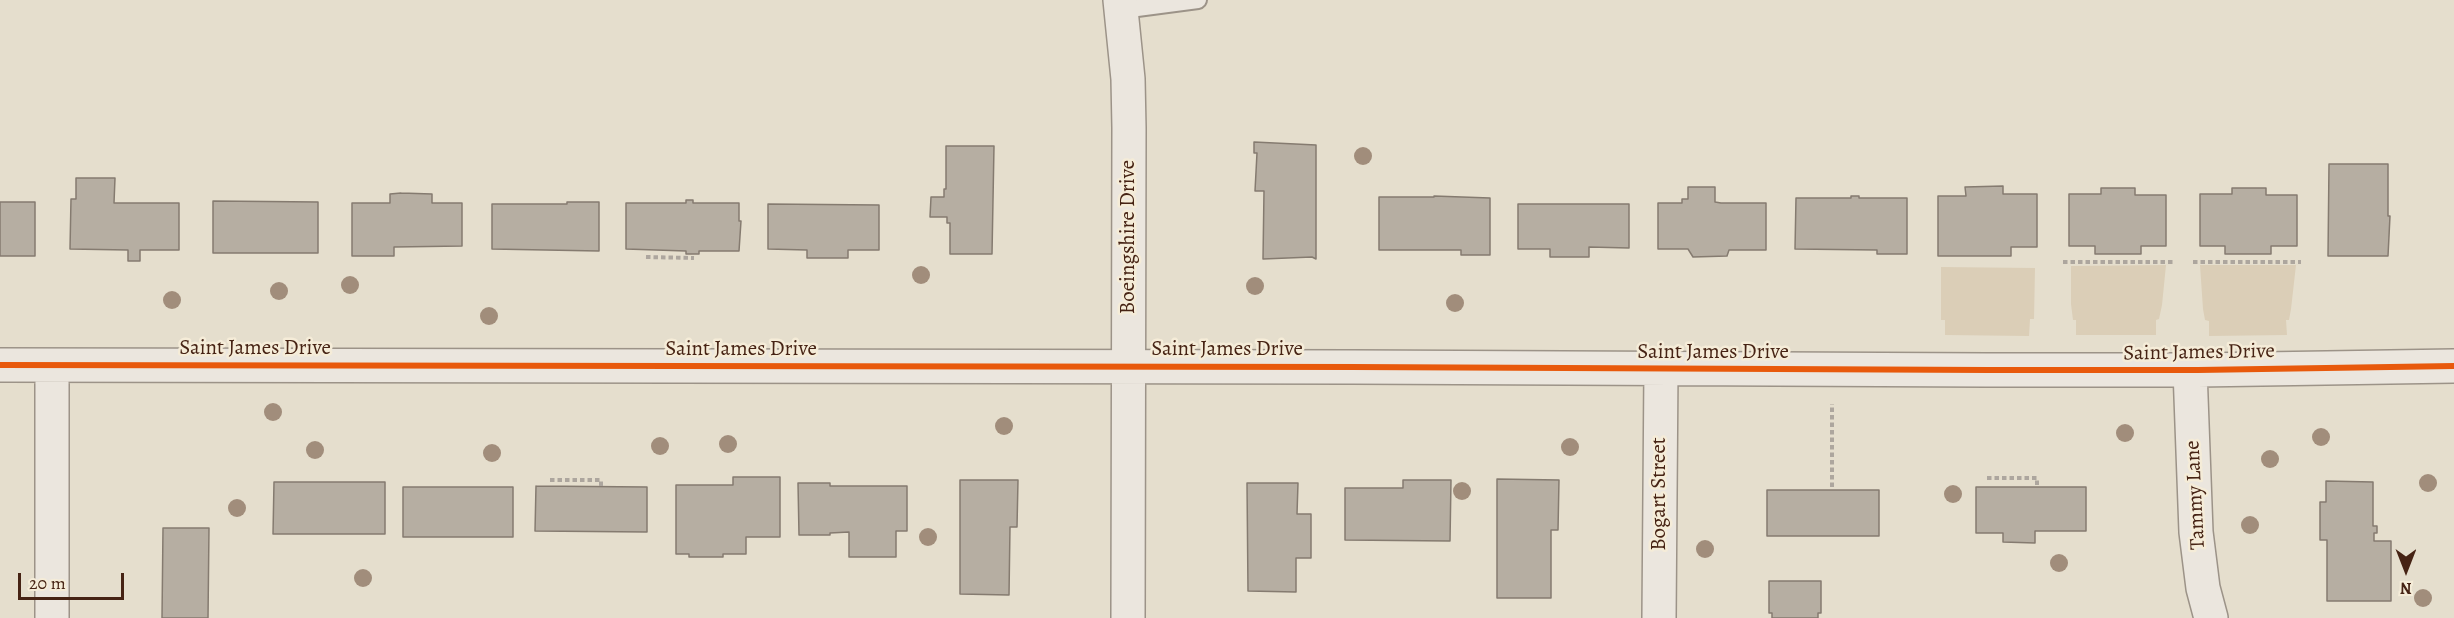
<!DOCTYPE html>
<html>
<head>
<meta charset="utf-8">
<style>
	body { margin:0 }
	#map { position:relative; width:2454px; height:618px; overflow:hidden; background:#e5decd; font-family:Alegreya,serif }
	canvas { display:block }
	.north { position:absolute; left:2376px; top:540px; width:60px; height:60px; -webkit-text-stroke:4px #f5ecd8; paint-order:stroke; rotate:180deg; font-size:16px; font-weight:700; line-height:24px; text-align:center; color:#462314 }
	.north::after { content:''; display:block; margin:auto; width:21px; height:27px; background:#462314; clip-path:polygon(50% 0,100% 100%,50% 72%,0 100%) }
	.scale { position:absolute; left:18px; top:573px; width:106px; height:27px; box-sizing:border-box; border:3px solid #462314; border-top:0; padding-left:8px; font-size:18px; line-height:21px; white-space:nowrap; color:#462314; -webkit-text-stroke:4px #f5ecd8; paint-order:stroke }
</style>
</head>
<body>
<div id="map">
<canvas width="2454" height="618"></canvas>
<div class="north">N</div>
<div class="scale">20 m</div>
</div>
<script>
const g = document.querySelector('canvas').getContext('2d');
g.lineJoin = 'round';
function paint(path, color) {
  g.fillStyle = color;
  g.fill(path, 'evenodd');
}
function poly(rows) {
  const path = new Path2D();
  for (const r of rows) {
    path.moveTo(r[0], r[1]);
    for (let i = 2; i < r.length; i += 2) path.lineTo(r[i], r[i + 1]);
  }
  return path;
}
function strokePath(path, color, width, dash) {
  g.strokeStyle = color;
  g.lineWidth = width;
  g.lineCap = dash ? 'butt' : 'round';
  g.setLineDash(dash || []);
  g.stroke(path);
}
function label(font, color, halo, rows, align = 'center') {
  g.font = font + ' Alegreya,serif';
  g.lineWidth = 5;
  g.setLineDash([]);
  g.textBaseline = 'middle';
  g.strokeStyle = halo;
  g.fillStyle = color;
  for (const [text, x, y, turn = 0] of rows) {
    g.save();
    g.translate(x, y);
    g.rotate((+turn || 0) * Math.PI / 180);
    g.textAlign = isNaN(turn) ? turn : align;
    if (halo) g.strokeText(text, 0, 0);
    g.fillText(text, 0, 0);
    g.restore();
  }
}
paint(poly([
	[2166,265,2162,305,2159,319,2156,320,2156,335,2076,335,2076,320,2073,320,2071,304,2071,266],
	[2200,265,2296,265,2291,309,2289,320,2286,320,2287,335,2209,336,2209,321,2205,320,2203,309],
	[1941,267,2035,268,2034,319,2030,319,2029,336,1945,335,1945,320,1941,320]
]), '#dbceb7');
const building = poly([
	[1254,142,1316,145,1316,259,1312,257,1263,259,1264,191,1255,191,1257,153,1254,153,1254,142],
	[946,146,994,146,992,254,950,254,950,223,947,223,947,217,930,217,931,197,944,197,944,189,946,189,946,146],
	[2329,164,2388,164,2388,216,2390,216,2388,256,2328,256,2329,164],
	[76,178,115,178,114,203,179,203,179,250,140,250,140,261,128,261,128,250,70,249,71,199,76,199,76,178],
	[2003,186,2003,194,2037,194,2037,247,2011,247,2011,256,1938,256,1938,196,1966,196,1965,187,2003,186],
	[1688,187,1715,187,1715,202,1721,203,1766,203,1766,250,1729,250,1727,256,1693,257,1688,249,1658,249,1658,203,1682,203,1682,199,1688,199,1688,187],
	[2101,188,2135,188,2135,195,2166,195,2166,246,2141,246,2141,254,2095,254,2095,246,2069,246,2069,194,2101,194,2101,188],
	[2232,188,2266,188,2266,195,2297,195,2297,246,2271,246,2271,254,2225,254,2225,246,2200,246,2200,194,2232,194,2232,188],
	[401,193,432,194,432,203,462,203,462,246,394,247,394,256,352,256,352,203,390,203,390,194,401,193],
	[1434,196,1490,198,1490,255,1461,255,1461,250,1379,250,1379,197,1434,197,1434,196],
	[1851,196,1859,196,1859,198,1907,198,1907,254,1877,254,1877,250,1795,249,1796,198,1851,198,1851,196],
	[686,200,693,200,693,203,739,203,739,221,741,221,739,251,699,251,699,254,686,254,686,251,626,249,626,203,686,203,686,200],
	[213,201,318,202,318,253,213,253,213,201],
	[0,202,35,202,35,256,0,256,0,202],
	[567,202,599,202,599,251,492,249,492,204,567,204,567,202],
	[768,204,879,205,879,250,848,250,848,258,807,258,807,250,768,249,768,204],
	[1518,204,1629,204,1629,248,1589,247,1589,257,1550,257,1550,249,1518,249,1518,204],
	[733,477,780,477,780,537,746,537,746,554,723,554,723,557,689,557,689,554,676,554,676,485,733,485,733,477],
	[1497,479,1559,480,1558,530,1551,530,1551,598,1497,598,1497,479],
	[960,480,1018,480,1017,527,1010,527,1009,595,960,594,960,480],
	[1403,480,1451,480,1450,541,1345,540,1345,488,1403,488,1403,480],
	[2326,481,2373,482,2373,526,2377,526,2377,533,2374,533,2374,541,2391,541,2391,601,2327,601,2327,540,2320,540,2320,502,2326,502,2326,481],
	[274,482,385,482,385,534,273,534,274,482],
	[798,483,830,483,830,486,907,486,907,531,896,531,896,557,849,557,849,532,830,533,830,535,799,535,798,483],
	[1247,483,1298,483,1297,514,1311,514,1311,558,1296,558,1296,592,1248,591,1247,483],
	[536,486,647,487,647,532,535,531,536,486],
	[403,487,513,487,513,537,403,537,403,487],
	[1976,487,2086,487,2086,531,2035,531,2035,543,2003,542,2003,533,1976,533,1976,487],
	[1767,490,1879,490,1879,536,1767,536,1767,490],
	[163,528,209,528,208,618,162,618,163,528],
	[1769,581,1821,581,1821,613,1818,613,1818,618,1772,618,1772,613,1769,613,1769,581]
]);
paint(building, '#b6aea2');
strokePath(building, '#857b70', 1.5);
const lane = poly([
	[1122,10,1198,0]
]);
const street = poly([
	[1120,0,1128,79,1129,128,1128,618],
	[0,365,1353,367,1987,370,2198,370,2454,366],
	[2190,370,2196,532,2203,588,2211,618],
	[52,618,52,366],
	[1659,618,1661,369]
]);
strokePath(lane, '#9c9388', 20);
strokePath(street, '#9c9388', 36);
strokePath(poly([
	[646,257,694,258],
	[2063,262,2173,262],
	[2193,262,2301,262],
	[1987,478,2037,478,2037,487],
	[550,480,601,480,601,486],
	[1832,487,1832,404]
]), '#ada69e', 4, [4.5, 3]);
strokePath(lane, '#ebe6de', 16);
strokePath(street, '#ebe6de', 33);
strokePath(poly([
	[0,365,1353,367,1987,370,2198,370,2454,366]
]), '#e8590c', 6);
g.fillStyle = '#a18d7b';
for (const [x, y] of [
	[1363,156],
	[921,275],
	[350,285],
	[1255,286],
	[279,291],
	[172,300],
	[1455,303],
	[489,316],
	[273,412],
	[1004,426],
	[2125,433],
	[2321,437],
	[728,444],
	[660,446],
	[1570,447],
	[315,450],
	[492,453],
	[2270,459],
	[2428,483],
	[1462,491],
	[1953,494],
	[237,508],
	[2250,525],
	[928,537],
	[1705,549],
	[2059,563],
	[363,578],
	[2423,598]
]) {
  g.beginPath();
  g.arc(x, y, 9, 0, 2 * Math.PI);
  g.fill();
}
label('21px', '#462314', '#f5ecd8', [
	["Boeingshire Drive",1129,237,-90],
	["Saint James Drive",255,349],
	["Saint James Drive",741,350],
	["Saint James Drive",1227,350],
	["Saint James Drive",1713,353],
	["Saint James Drive",2199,353,-1],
	["Bogart Street",1660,494,-90],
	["Tammy Lane",2196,495,-93]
]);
</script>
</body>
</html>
